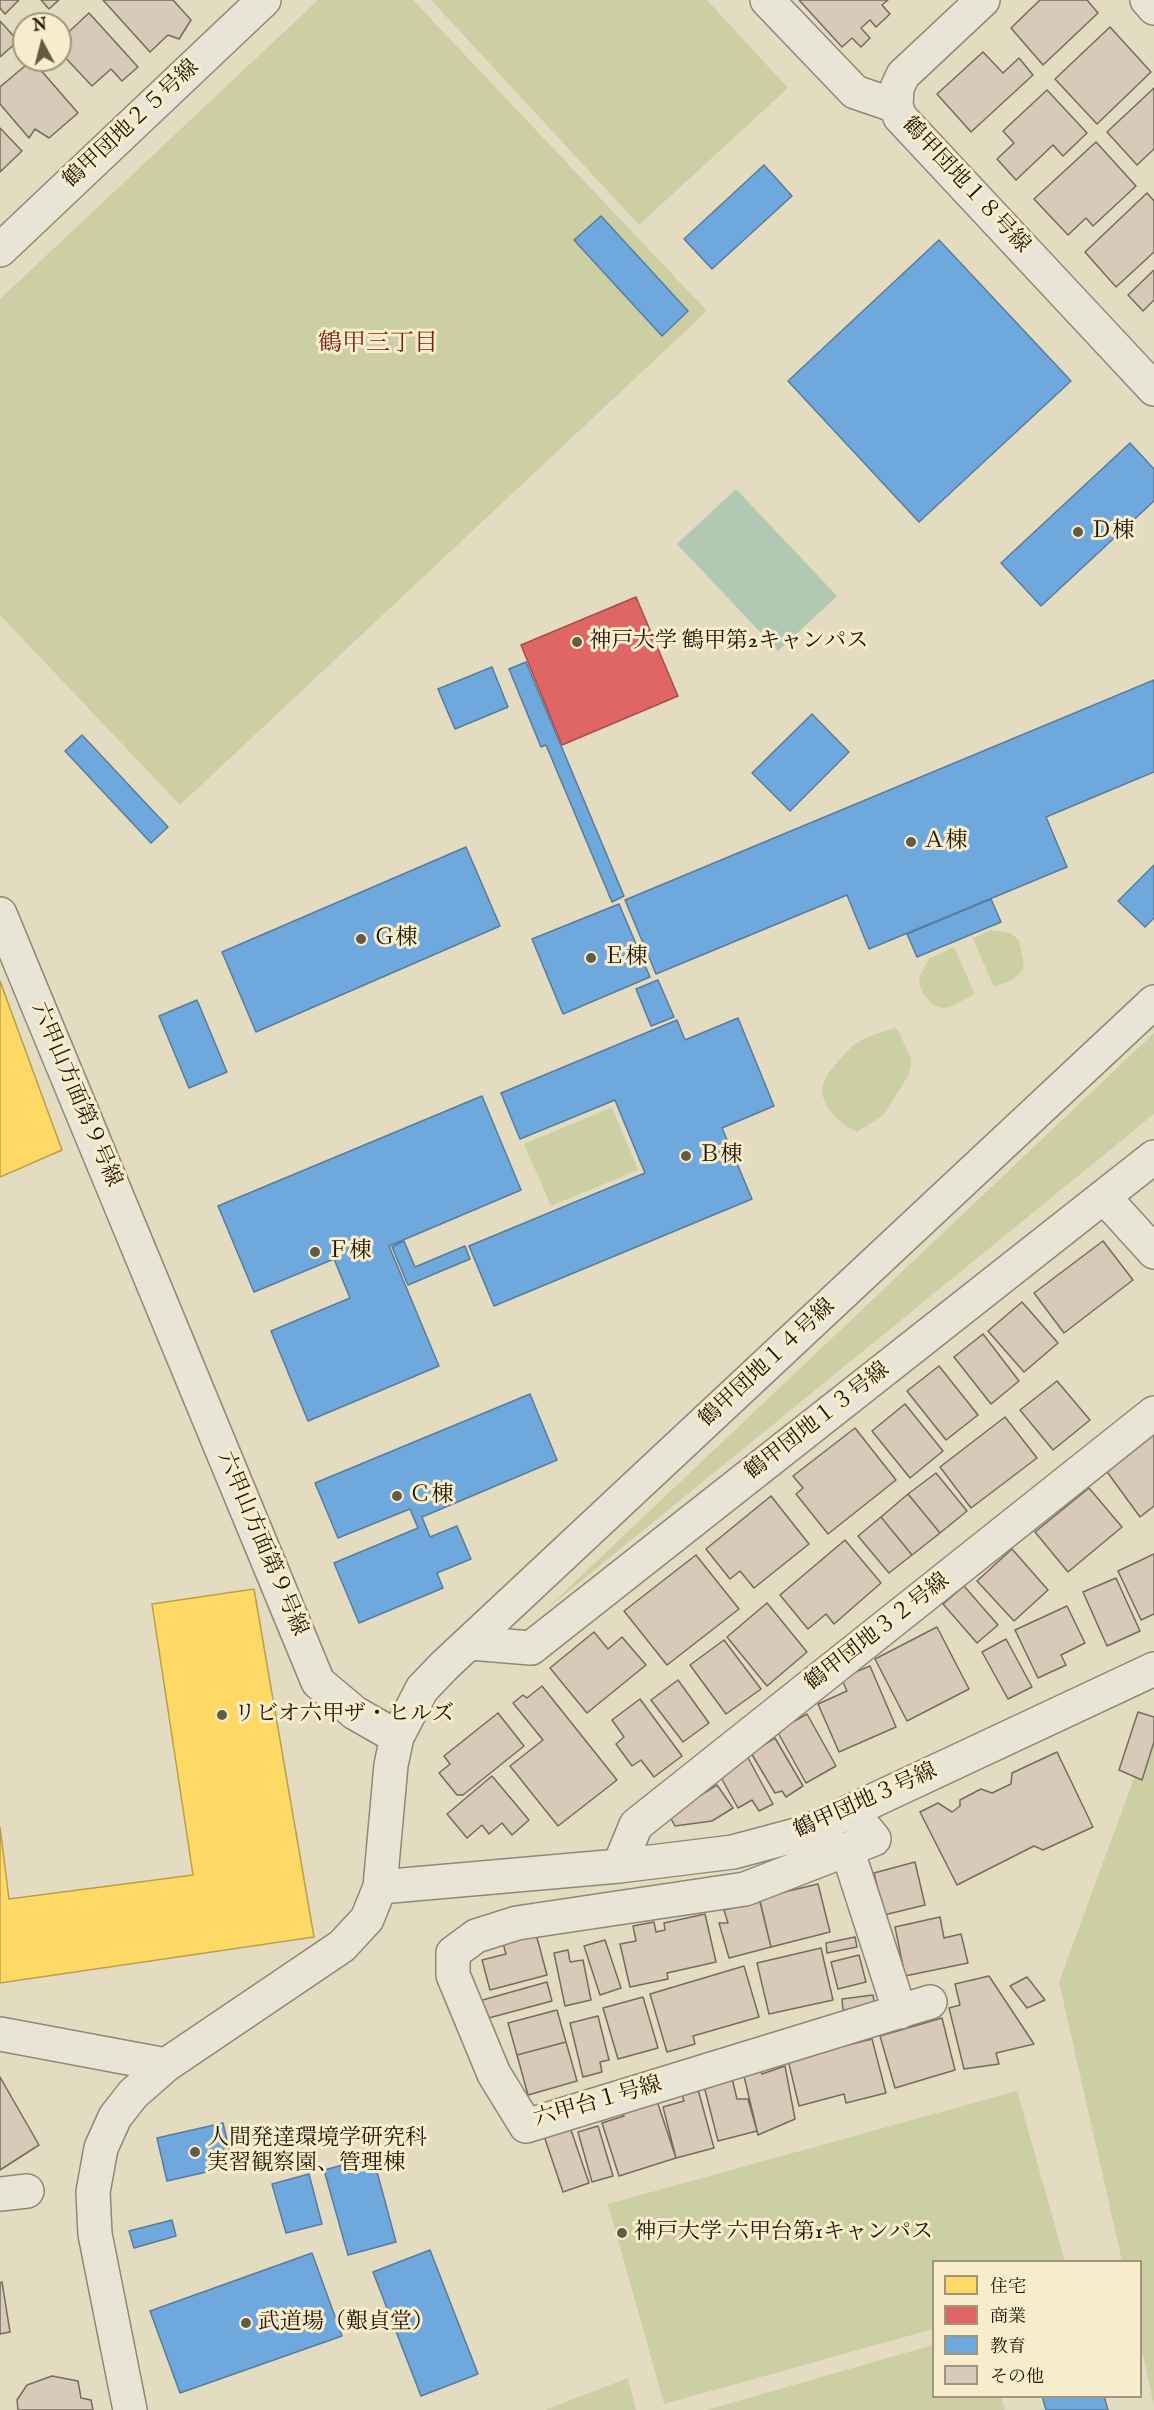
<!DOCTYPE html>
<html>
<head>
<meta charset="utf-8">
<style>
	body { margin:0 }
	#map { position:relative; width:1154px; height:2410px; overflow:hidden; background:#e4dcc0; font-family:"IM FELL English","Noto Serif JP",serif }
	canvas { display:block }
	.legend { position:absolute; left:932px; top:2260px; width:210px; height:138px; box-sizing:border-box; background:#f7edcc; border:2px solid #a1967c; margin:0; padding:8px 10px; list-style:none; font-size:18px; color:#211403 }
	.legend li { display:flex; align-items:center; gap:12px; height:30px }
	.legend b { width:30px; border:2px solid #a1967c }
	.north { position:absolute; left:12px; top:12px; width:60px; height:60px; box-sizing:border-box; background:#f7edcc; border:2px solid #a1967c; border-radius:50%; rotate:353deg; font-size:16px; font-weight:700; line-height:24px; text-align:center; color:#211403 }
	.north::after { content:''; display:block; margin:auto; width:21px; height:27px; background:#655a45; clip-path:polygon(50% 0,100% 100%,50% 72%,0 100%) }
</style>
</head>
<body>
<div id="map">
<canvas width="1154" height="2410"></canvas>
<ul class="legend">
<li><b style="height:16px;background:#ffd966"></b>住宅</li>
<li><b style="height:16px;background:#e06666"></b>商業</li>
<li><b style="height:16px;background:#6fa8dc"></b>教育</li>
<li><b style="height:16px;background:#d8c9b8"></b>その他</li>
</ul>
<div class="north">N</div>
</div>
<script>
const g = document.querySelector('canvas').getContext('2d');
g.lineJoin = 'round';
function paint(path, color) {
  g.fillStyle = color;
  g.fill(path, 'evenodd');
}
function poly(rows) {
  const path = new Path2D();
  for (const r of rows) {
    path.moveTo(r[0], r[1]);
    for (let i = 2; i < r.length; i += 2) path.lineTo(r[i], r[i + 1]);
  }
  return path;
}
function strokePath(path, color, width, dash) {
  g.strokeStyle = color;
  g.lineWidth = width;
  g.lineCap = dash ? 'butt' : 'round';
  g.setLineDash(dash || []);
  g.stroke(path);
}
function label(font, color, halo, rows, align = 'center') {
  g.font = font + ' "IM FELL English","Noto Serif JP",serif';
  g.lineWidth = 6;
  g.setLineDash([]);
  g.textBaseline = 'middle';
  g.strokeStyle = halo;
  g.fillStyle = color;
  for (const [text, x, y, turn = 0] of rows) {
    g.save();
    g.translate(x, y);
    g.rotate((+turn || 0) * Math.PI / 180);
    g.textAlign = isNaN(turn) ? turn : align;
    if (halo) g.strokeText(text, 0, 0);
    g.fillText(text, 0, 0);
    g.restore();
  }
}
paint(poly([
	[318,0,413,0,707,311,180,805,0,615,0,299],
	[431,0,707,0,788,88,639,225],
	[991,930,1010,933,1019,940,1024,965,1022,971,1012,980,994,987,973,938],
	[954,947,975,994,950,1007,941,1008,932,1004,924,995,920,986,919,977,929,959],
	[894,1028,898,1030,911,1059,911,1066,908,1076,883,1115,857,1132,844,1125,834,1116,826,1105,822,1094,823,1084,828,1073,852,1046,867,1037],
	[1154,1033,1154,1114,543,1612],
	[612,1107,638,1170,551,1206,524,1144],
	[1154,1724,1154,2406,1141,2346,1140,2262,1122,2261,1059,1982],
	[1017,2091,1065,2261,934,2262,933,2329,664,2404,608,2204],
	[933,2345,934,2396,1001,2397,1005,2410,706,2410],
	[628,2378,636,2410,545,2410]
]), '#cccfa4');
paint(poly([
	[736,489,837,596,778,651,677,544]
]), '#b1c8b3');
const homes = poly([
	[0,981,62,1150,0,1177,0,981],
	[254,1589,314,1937,0,1983,0,1827,9,1899,193,1875,152,1604,254,1589]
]);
paint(homes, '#ffd966');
strokePath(homes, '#bc9e48', 1.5);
const shops = poly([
	[636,597,678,696,562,745,521,645,636,597]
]);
paint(shops, '#e06666');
strokePath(shops, '#a74d48', 1.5);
const schools = poly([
	[764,165,792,196,712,269,684,239,764,165],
	[601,216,688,311,662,336,574,240,601,216],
	[939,240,1071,381,919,522,788,381,939,240],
	[1130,443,1154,469,1154,501,1041,606,1001,563,1130,443],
	[526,662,624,896,612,902,546,745,541,747,509,669,526,662],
	[492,667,508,707,455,729,438,689,492,667],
	[1154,680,1154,772,1046,817,1067,867,869,949,847,895,656,974,625,900,1154,680],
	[812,714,849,752,790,811,752,773,812,714],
	[82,735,168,827,151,843,65,751,82,735],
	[466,847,500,926,256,1032,222,952,466,847],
	[1154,865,1154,918,1145,927,1118,901,1154,865],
	[991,899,1001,922,917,957,907,934,991,899],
	[619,904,650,977,563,1014,532,939,619,904],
	[658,980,674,1017,651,1026,636,989,658,980],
	[197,1000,227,1072,189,1088,159,1016,197,1000],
	[738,1018,774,1106,722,1128,752,1199,494,1306,469,1246,645,1173,615,1100,520,1139,501,1093,677,1020,685,1040,738,1018],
	[482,1096,521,1190,389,1246,439,1366,308,1421,271,1331,350,1298,334,1259,254,1292,218,1206,482,1096],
	[404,1241,415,1267,465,1246,470,1259,408,1285,392,1247,404,1241],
	[530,1394,557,1460,422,1517,430,1537,457,1526,471,1559,437,1573,443,1588,359,1623,334,1563,418,1528,410,1509,338,1538,315,1483,530,1394],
	[223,2123,233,2166,167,2181,157,2138,223,2123],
	[373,2157,396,2242,348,2255,324,2170,373,2157],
	[309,2174,322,2224,286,2233,272,2184,309,2174],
	[172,2220,176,2236,134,2248,129,2231,172,2220],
	[430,2250,478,2374,421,2396,373,2272,430,2250],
	[312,2253,342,2336,180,2393,150,2311,312,2253],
	[1042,2396,1104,2396,1108,2410,1046,2410,1042,2396]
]);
paint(schools, '#6fa8dc');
strokePath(schools, '#587c9b', 1.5);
const building = poly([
	[0,0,19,0,5,14,0,8,0,0],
	[41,0,59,0,49,9,41,0],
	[103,0,173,0,191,20,179,39,168,35,150,52,103,0],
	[799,0,888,0,882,5,890,14,876,27,870,20,861,28,870,38,861,47,852,38,842,47,799,0],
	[1040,0,1087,0,1098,13,1043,65,1011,28,1040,0],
	[89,13,138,67,122,81,111,69,92,86,60,52,60,40,89,13],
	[0,21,18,41,0,57,0,21],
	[1110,27,1151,72,1097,124,1055,79,1110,27],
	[983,52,1003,73,1019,58,1033,75,971,132,937,94,983,52],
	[32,60,78,113,49,138,35,129,29,138,0,104,0,87,32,60],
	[1154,88,1154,149,1137,165,1107,132,1154,88],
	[1047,90,1087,133,1063,156,1053,145,1016,180,997,159,1014,143,1003,131,1047,90],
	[0,128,22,151,0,172,0,128],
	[1096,142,1136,186,1093,226,1086,218,1068,235,1034,199,1096,142],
	[1147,193,1154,201,1154,252,1116,287,1085,252,1147,193],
	[1154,270,1154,300,1143,311,1128,295,1154,270],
	[1103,1241,1133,1280,1064,1333,1034,1293,1103,1241],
	[1022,1302,1058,1343,1024,1372,988,1331,1022,1302],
	[983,1334,1019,1381,991,1404,954,1357,983,1334],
	[939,1366,978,1415,946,1440,907,1391,939,1366],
	[1057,1381,1090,1420,1053,1450,1020,1410,1057,1381],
	[905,1404,943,1451,910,1478,872,1431,905,1404],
	[1005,1417,1037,1458,971,1508,940,1467,1005,1417],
	[855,1428,896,1480,828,1534,796,1494,803,1488,793,1476,855,1428],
	[1154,1434,1154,1506,1140,1517,1105,1469,1154,1434],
	[936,1473,967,1511,940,1533,908,1494,936,1473],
	[1089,1488,1122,1527,1068,1572,1035,1532,1089,1488],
	[908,1494,940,1533,912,1555,881,1517,908,1494],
	[771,1496,809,1544,754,1588,740,1571,730,1579,706,1549,771,1496],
	[881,1517,912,1555,889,1573,858,1536,881,1517],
	[845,1540,881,1583,834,1624,826,1614,808,1629,780,1595,845,1540],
	[1012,1549,1048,1590,1014,1621,977,1581,1012,1549],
	[1154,1554,1154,1614,1141,1620,1118,1571,1154,1554],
	[696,1555,739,1609,667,1665,624,1611,696,1555],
	[1116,1578,1140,1631,1107,1646,1083,1592,1116,1578],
	[964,1586,998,1625,977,1643,943,1604,964,1586],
	[767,1603,807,1652,767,1686,727,1637,767,1603],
	[1067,1606,1085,1643,1061,1655,1066,1665,1038,1678,1015,1630,1067,1606],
	[937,1627,969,1689,907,1721,875,1659,937,1627],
	[594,1632,608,1649,622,1637,646,1665,587,1713,550,1668,594,1632],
	[1006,1639,1032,1687,1008,1699,982,1652,1006,1639],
	[724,1640,761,1689,726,1714,690,1665,724,1640],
	[870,1666,896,1727,839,1752,818,1704,847,1691,841,1678,870,1666],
	[678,1680,709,1723,683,1742,651,1700,678,1680],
	[542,1686,617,1780,558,1826,510,1766,543,1740,513,1703,523,1695,527,1698,542,1686],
	[640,1699,682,1756,654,1777,641,1760,632,1766,616,1744,624,1737,612,1720,640,1699],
	[1138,1712,1154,1717,1154,1742,1142,1780,1119,1770,1138,1712],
	[498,1713,524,1746,463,1795,457,1795,439,1773,450,1764,444,1756,498,1713],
	[807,1714,836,1766,806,1783,777,1731,807,1714],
	[775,1738,803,1786,786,1797,782,1791,775,1793,751,1753,775,1738],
	[1057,1752,1093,1827,1043,1850,1034,1846,957,1885,920,1812,938,1803,952,1812,960,1806,960,1800,981,1789,992,1793,1011,1784,1012,1773,1057,1752],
	[747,1756,773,1804,759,1811,752,1800,738,1808,718,1772,747,1756],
	[492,1776,529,1820,512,1835,502,1823,489,1834,482,1825,467,1838,447,1814,492,1776],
	[717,1785,733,1808,712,1821,675,1826,669,1815,717,1785],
	[915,1862,925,1905,884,1915,874,1873,915,1862],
	[818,1884,830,1932,771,1947,759,1898,818,1884],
	[760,1901,771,1947,729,1958,719,1923,728,1923,724,1910,760,1901],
	[705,1914,716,1962,667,1973,668,1979,630,1987,620,1944,636,1941,633,1926,654,1922,656,1932,665,1930,664,1923,705,1914],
	[940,1917,944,1938,961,1934,968,1963,905,1976,895,1927,940,1917],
	[536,1934,547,1975,490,1990,482,1960,506,1954,503,1943,536,1934],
	[855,1937,857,1947,827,1953,826,1943,855,1937],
	[605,1940,621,1988,600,1995,584,1946,605,1940],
	[821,1948,833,2000,769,2014,757,1963,821,1948],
	[568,1950,570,1962,583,1960,591,2000,565,2006,554,1953,568,1950],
	[859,1955,866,1982,838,1989,831,1962,859,1955],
	[744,1966,759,2017,693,2036,695,2044,667,2052,650,1994,744,1966],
	[989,1976,1034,2044,996,2053,999,2064,964,2069,949,2008,960,2005,955,1984,989,1976],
	[1027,1977,1045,2000,1027,2008,1010,1986,1027,1977],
	[547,1982,552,2001,485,2019,479,2001,547,1982],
	[873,1995,875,2006,843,2010,842,1999,873,1995],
	[643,1997,658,2048,618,2059,603,2008,643,1997],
	[557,2010,566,2042,517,2055,508,2023,557,2010],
	[598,2016,609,2060,600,2062,602,2072,583,2077,570,2023,598,2016],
	[942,2018,955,2070,895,2088,880,2036,942,2018],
	[872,2039,886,2093,846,2103,844,2094,799,2106,788,2060,872,2039],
	[566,2042,577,2081,528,2095,517,2055,566,2042],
	[785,2066,795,2119,758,2135,743,2072,760,2068,762,2074,785,2066],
	[0,2077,39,2145,0,2170,0,2077],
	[732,2078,737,2099,748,2099,757,2131,718,2141,704,2086,732,2078],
	[697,2086,714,2148,676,2158,663,2107,684,2101,681,2091,697,2086],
	[656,2098,676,2158,619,2176,602,2123,624,2116,621,2109,656,2098],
	[598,2126,613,2176,592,2182,578,2132,598,2126],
	[570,2127,589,2183,563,2192,544,2136,570,2127],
	[2,2282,10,2332,0,2334,0,2283,2,2282],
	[52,2376,78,2381,81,2398,91,2400,93,2410,18,2410,17,2400,27,2385,52,2376]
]);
paint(building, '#d8c9b8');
strokePath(building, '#736d5e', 1.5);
const minor = poly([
	[767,0,855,92,896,106],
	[983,0,903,75,897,88,896,106,900,117,1154,389],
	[1147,0,1154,8],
	[0,250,264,0],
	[0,914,318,1682,355,1713,397,1737],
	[1104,1197,1154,1252],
	[470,1643,531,1648,1154,1157],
	[851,1811,874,1839,745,1889,517,1923,476,1936,453,1953,453,1975,494,2074,526,2126,930,2002],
	[847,1849,900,2012],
	[619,1866,636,1825,1154,1413],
	[380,1887,619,1866,733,1852,804,1833,1154,1669],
	[0,2034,166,2065],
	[0,2194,27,2191],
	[130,2410,95,2234,93,2192,101,2148,115,2117,133,2094,166,2065,342,1946,367,1919,380,1887,391,1765,397,1737,422,1689,444,1666,1154,1002]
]);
strokePath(minor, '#8f8877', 36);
strokePath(minor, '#e8e4d6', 33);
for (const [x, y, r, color] of [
	[1078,532,6,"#655a45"],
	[577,642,6,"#655a45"],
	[911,842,6,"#655a45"],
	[361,939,6,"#655a45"],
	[591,958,6,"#655a45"],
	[686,1156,6,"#655a45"],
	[315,1252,6,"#655a45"],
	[397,1496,6,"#655a45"],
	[222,1715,6,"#655a45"],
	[195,2152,6,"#655a45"],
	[622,2233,6,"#655a45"],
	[246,2323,6,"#655a45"]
]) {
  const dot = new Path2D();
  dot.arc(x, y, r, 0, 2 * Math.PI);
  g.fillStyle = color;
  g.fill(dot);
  strokePath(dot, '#f7edcc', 2);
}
label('22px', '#211403', '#f7edcc', [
	["鶴甲団地２５号線",132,125,-43],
	["鶴甲団地１８号線",965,186,47],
	["六甲山方面第９号線",75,1095,67],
	["鶴甲団地１４号線",768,1364,-43],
	["鶴甲団地１３号線",818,1422,-38],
	["六甲山方面第９号線",261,1544,67],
	["鶴甲団地３２号線",878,1633,-38],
	["鶴甲団地３号線",866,1802,-24],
	["六甲台１号線",598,2103,-16]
]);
label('22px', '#211403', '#f7edcc', [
	["Ｄ棟",1090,532],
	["神戸大学 鶴甲第2キャンパス",589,642],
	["Ａ棟",923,842],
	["Ｇ棟",373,939],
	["Ｅ棟",603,958],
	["Ｂ棟",698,1156],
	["Ｆ棟",327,1252],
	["Ｃ棟",409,1496],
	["リビオ六甲ザ・ヒルズ",234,1715],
	["人間発達環境学研究科",207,2139],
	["実習観察園、管理棟",207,2164],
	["神戸大学 六甲台第1キャンパス",634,2233],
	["武道場（艱貞堂）",258,2323]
], 'left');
label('24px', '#7a1f14', '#f7edcc', [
	["鶴甲三丁目",378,345]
]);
</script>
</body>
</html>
